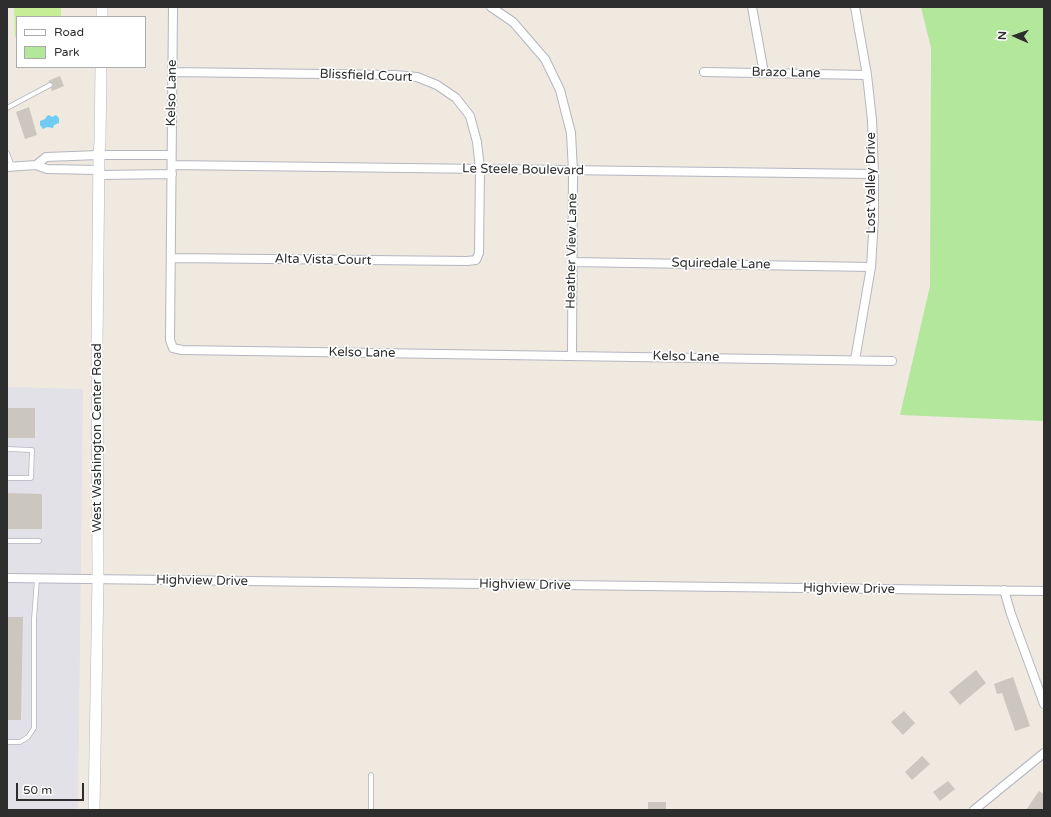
<!DOCTYPE html>
<html>
<head>
<meta charset="utf-8">
<style>
	body { margin:0 }
	#map { position:relative; width:1051px; height:817px; overflow:hidden; background:#efe9e0; font-family:"Varela Round",sans-serif }
	canvas { display:block }
	.frame { position:absolute; inset:0; border:8px solid #2e2e2e; pointer-events:none }
	.legend { position:absolute; left:16px; top:16px; width:130px; height:52px; box-sizing:border-box; background:#fff; border:1px solid #ababab; margin:0; padding:5px 7px; list-style:none; font-size:12px; color:#2e2e2e }
	.legend li { display:flex; align-items:center; gap:8px; height:20px }
	.legend b { width:20px; border:1px solid #ababab }
	.north { position:absolute; left:995px; top:16px; width:40px; height:40px; -webkit-text-stroke:3px #fff; paint-order:stroke; rotate:272deg; font-size:11px; font-weight:700; line-height:16px; text-align:center; color:#2e2e2e }
	.north::after { content:''; display:block; margin:auto; width:14px; height:18px; background:#2e2e2e; clip-path:polygon(50% 0,100% 100%,50% 72%,0 100%) }
	.scale { position:absolute; left:16px; top:783px; width:68px; height:18px; box-sizing:border-box; border:2px solid #2e2e2e; border-top:0; padding-left:5px; font-size:12px; line-height:14px; white-space:nowrap; color:#2e2e2e; -webkit-text-stroke:3px #fff; paint-order:stroke }
</style>
</head>
<body>
<div id="map">
<canvas width="1051" height="817"></canvas>
<div class="frame"></div>
<ul class="legend">
<li><b style="height:5px;background:#fff"></b>Road</li>
<li><b style="height:11px;background:#b2e79c"></b>Park</li>
</ul>
<div class="north">N</div>
<div class="scale">50 m</div>
</div>
<script>
const g = document.querySelector('canvas').getContext('2d');
g.lineJoin = 'round';
function paint(path, color) {
  g.fillStyle = color;
  g.fill(path, 'evenodd');
}
function poly(rows) {
  const path = new Path2D();
  for (const r of rows) {
    path.moveTo(r[0], r[1]);
    for (let i = 2; i < r.length; i += 2) path.lineTo(r[i], r[i + 1]);
  }
  return path;
}
function strokePath(path, color, width, dash) {
  g.strokeStyle = color;
  g.lineWidth = width;
  g.lineCap = dash ? 'butt' : 'round';
  g.setLineDash(dash || []);
  g.stroke(path);
}
function label(font, color, halo, rows, align = 'center') {
  g.font = font + ' "Varela Round",sans-serif';
  g.lineWidth = 3.5;
  g.setLineDash([]);
  g.textBaseline = 'middle';
  g.strokeStyle = halo;
  g.fillStyle = color;
  for (const [text, x, y, turn = 0] of rows) {
    g.save();
    g.translate(x, y);
    g.rotate((+turn || 0) * Math.PI / 180);
    g.textAlign = isNaN(turn) ? turn : align;
    if (halo) g.strokeText(text, 0, 0);
    g.fillText(text, 0, 0);
    g.restore();
  }
}
paint(poly([
	[7,387,83,389,78,810,7,810]
]), '#e3e1e8');
paint(poly([
	[921,7,1044,7,1044,421,900,415,930,286,931,48]
]), '#b2e79c');
paint(poly([
	[14,7,61,7,61,17,17,17,17,37,15,37]
]), '#c6ee97');
paint(poly([
	[49,115,52,117,56,115,59,118,59,123,54,125,53,128,47,127,43,129,40,125,40,121,45,119,47,116]
]), '#71ccf4');
paint(poly([
	[60,76,64,86,52,91,51,88,53,86,53,84,48,81],
	[29,107,37,135,25,139,16,112],
	[7,408,35,408,35,438,7,438],
	[7,493,42,494,42,529,7,529],
	[7,617,23,617,21,720,7,720],
	[976,670,986,683,960,705,949,692],
	[1013,677,1030,726,1015,731,1002,693,997,694,994,684],
	[904,711,915,723,903,735,891,722],
	[922,756,930,764,912,780,905,772],
	[948,781,955,789,940,801,933,792],
	[1039,791,1044,794,1044,810,1026,810],
	[648,802,666,802,666,810,648,810]
]), '#cbc7be');
const lane = poly([
	[7,108,50,85],
	[7,153,12,166],
	[7,449,32,450,31,478,7,478],
	[7,541,39,541],
	[7,742,20,742,28,737,34,728,34,619,37,579],
	[371,775,371,810]
]);
const street = poly([
	[173,7,170,340,173,348,182,350,892,361],
	[491,7,513,22,545,59,560,90,571,133,573,171,572,355],
	[752,7,764,73],
	[855,7,867,75,872,120,874,174,874,218,871,267,855,360],
	[704,72,867,75],
	[36,165,46,157,99,155,171,155],
	[172,165,874,174],
	[7,167,36,165,47,169,99,170],
	[99,175,172,174],
	[171,258,467,261,476,260,479,253,480,169,477,142,470,116,456,98,437,85,417,77,395,75,173,72],
	[572,262,871,267],
	[7,578,1044,591],
	[1004,590,1011,614,1044,704],
	[974,810,1044,753]
]);
const secondary = poly([
	[102,17,102,7],
	[94,810,98,579,97,346,99,155,100,141,101,67]
]);
strokePath(lane, '#b4b6c1', 5.5);
strokePath(street, '#b4b6c1', 10);
strokePath(secondary, '#b4b6c1', 12);
strokePath(lane, '#fff', 4);
strokePath(street, '#fff', 8);
strokePath(secondary, '#fff', 11);
label('13px', '#2e2e2e', '#fff', [
	["Brazo Lane",786,73,1],
	["Blissfield Court",366,76,2],
	["Kelso Lane",172,93,-89],
	["Le Steele Boulevard",523,170,1],
	["Lost Valley Drive",872,183,-90],
	["Heather View Lane",572,251,-89],
	["Alta Vista Court",323,260,1],
	["Squiredale Lane",721,264,1],
	["Kelso Lane",362,353,1],
	["Kelso Lane",686,357,1],
	["West Washington Center Road",98,438,-90],
	["Highview Drive",202,581,1],
	["Highview Drive",525,585,1],
	["Highview Drive",849,589,1]
]);
</script>
</body>
</html>
